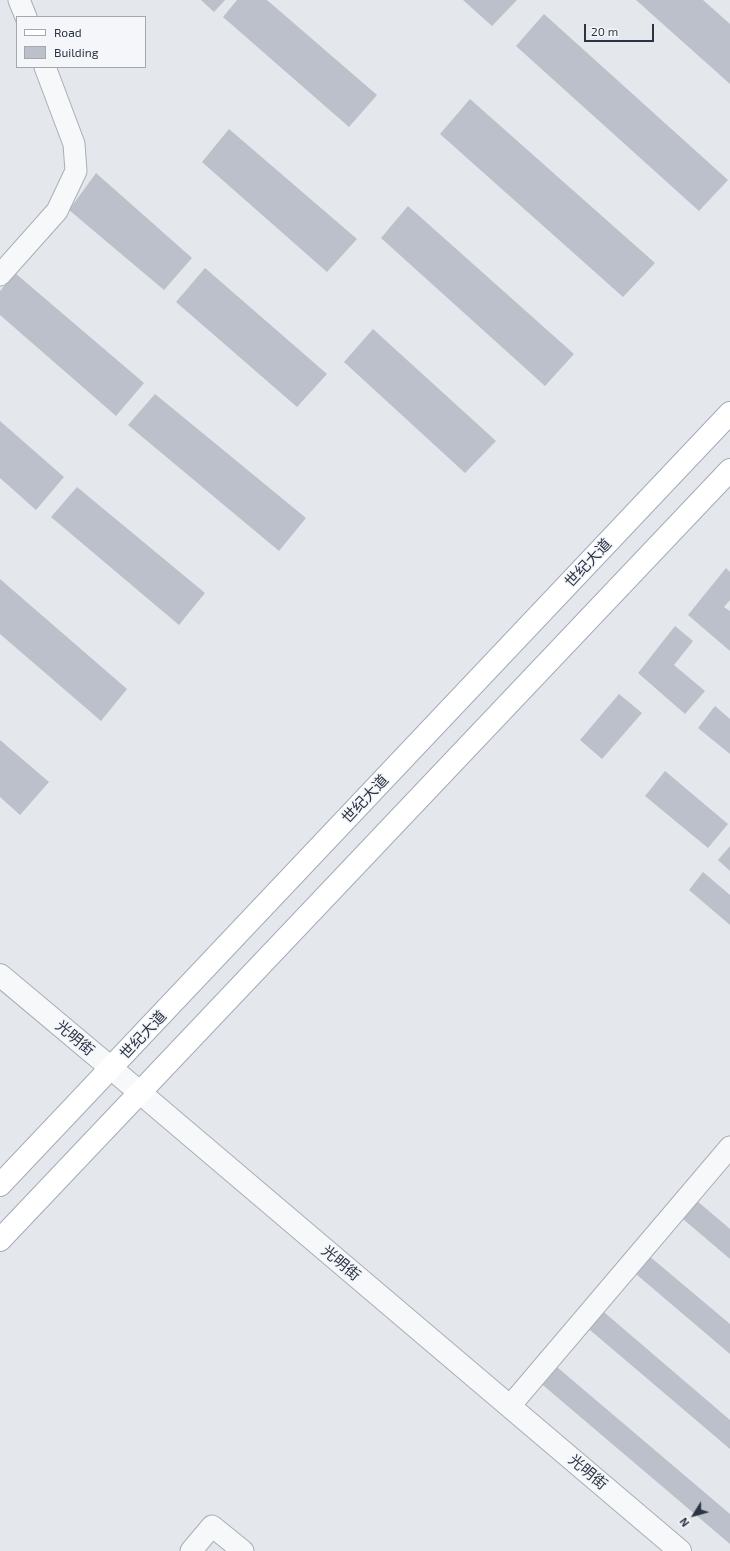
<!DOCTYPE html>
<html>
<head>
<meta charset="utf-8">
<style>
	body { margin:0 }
	#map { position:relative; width:730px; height:1551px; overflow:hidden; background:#e4e7ec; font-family:"Exo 2",sans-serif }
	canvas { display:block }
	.legend { position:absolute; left:16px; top:16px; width:130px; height:52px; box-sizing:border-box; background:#f4f6f9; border:1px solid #a4a8b1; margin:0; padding:5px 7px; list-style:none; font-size:12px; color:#2b3445 }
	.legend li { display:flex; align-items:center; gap:8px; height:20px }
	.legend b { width:20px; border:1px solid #a4a8b1 }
	.north { position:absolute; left:674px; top:1495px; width:40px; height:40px; -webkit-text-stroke:3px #f4f6f9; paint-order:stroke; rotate:233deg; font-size:11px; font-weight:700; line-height:16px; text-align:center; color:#2b3445 }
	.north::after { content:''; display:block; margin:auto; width:14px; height:18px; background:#2b3445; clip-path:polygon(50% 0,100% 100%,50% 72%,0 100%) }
	.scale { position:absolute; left:584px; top:24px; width:70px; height:18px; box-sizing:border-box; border:2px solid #2b3445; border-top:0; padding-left:5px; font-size:12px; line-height:14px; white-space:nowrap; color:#2b3445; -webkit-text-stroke:3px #f4f6f9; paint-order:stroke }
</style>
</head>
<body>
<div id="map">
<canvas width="730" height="1551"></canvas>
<ul class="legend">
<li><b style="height:5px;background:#fff"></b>Road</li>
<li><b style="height:11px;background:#bbc0ca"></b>Building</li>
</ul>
<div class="north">N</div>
<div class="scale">20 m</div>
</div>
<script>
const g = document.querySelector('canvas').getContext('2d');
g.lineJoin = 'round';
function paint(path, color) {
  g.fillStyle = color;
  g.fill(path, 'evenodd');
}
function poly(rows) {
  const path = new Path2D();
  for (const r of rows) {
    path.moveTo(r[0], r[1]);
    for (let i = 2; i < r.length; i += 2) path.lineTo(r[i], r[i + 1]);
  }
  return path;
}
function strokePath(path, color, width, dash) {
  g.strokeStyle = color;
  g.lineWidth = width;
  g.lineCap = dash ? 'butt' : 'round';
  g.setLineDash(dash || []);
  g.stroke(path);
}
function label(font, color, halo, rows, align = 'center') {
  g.font = font + ' "Exo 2","Noto Sans SC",sans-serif';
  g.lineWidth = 3.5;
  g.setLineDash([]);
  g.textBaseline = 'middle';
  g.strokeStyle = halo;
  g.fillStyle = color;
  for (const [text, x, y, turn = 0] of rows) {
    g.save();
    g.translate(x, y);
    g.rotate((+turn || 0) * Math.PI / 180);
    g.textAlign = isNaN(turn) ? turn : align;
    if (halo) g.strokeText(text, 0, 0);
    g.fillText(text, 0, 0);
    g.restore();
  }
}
paint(poly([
	[201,0,225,0,214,12],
	[237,0,267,0,377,95,349,127,223,17],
	[463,0,517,0,492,26],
	[636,0,703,0,730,24,730,84],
	[544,14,728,180,699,211,516,46],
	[470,99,655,263,623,297,440,134],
	[229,129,357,239,327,272,202,162],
	[96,173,192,258,164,290,69,210],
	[408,206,574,354,545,386,381,238],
	[205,268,327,374,297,407,176,302],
	[15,273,144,383,116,416,0,315,0,291],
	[373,329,496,441,465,473,344,362],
	[155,394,306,518,279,551,128,425],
	[0,421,64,477,36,510,0,478],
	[77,487,205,593,179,625,51,517],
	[726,568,730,572,730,600,724,607,730,611,730,651,688,615],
	[0,579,127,689,101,721,0,634],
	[675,626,693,641,674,665,705,691,685,714,638,673],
	[619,694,642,713,602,759,580,740],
	[715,706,730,719,730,754,698,728],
	[0,740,49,782,20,815,0,797],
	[665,771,728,824,708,848,645,796],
	[730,846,730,871,718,860],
	[703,872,730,895,730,925,689,890],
	[683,1189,730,1229,730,1259,670,1208],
	[636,1245,730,1324,730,1354,623,1263],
	[591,1301,730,1420,730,1449,577,1319],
	[544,1356,730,1514,730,1544,531,1375]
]), '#bbc0ca');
const minor = poly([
	[19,0,26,17],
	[0,275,57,211,76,171,74,144,45,67],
	[510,1406,730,1147],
	[191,1551,212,1526,243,1551]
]);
const tertiary = poly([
	[0,975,111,1068,680,1551]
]);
const primary = poly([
	[0,1185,730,413],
	[0,1240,730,470]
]);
strokePath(minor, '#a9aeb7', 23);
strokePath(tertiary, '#a9aeb7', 24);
strokePath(primary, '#a3abb8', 24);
strokePath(minor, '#f7f8fa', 21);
strokePath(tertiary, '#f7f8fa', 22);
strokePath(primary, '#fff', 22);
label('15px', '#2b3445', '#f4f6f9', [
	["世纪大道",588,563,-47],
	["世纪大道",365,799,-47],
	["世纪大道",143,1035,-47],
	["光明街",75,1038,40],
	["光明街",341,1263,40],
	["光明街",588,1472,40]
]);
</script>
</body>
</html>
